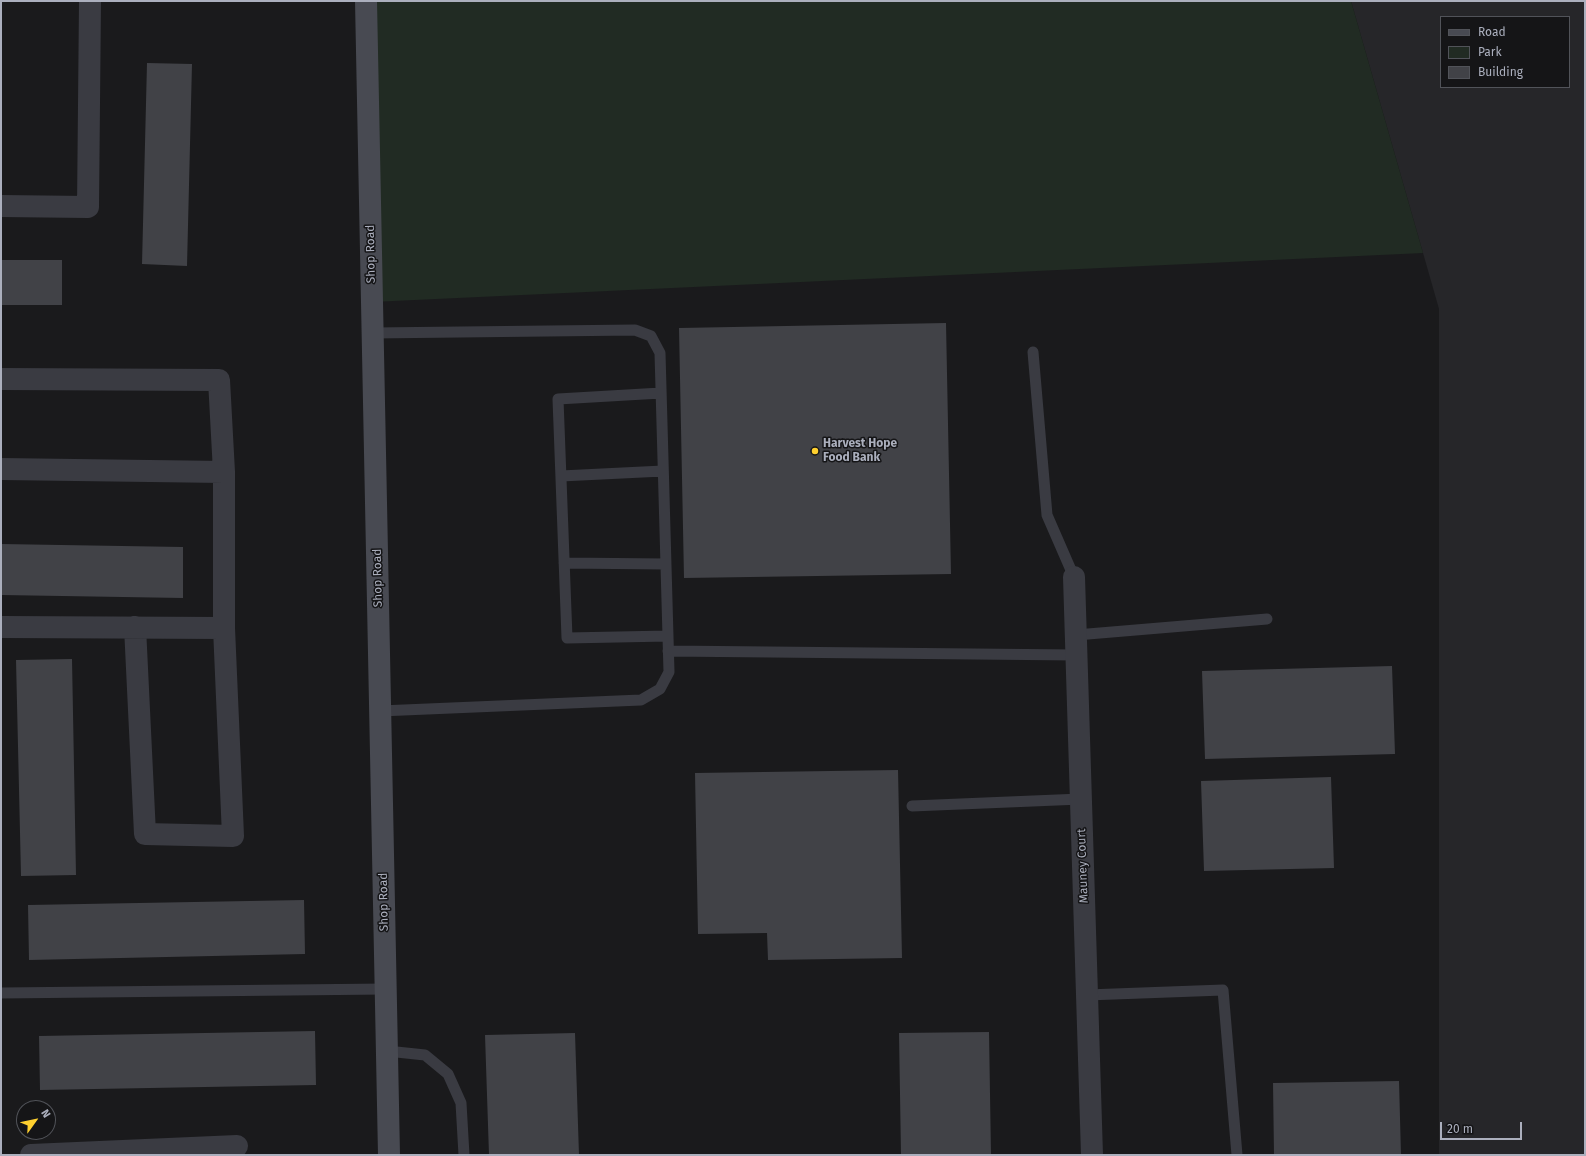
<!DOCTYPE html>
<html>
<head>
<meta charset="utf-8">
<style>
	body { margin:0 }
	#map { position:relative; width:1586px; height:1156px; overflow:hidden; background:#1a1a1c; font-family:"Fira Sans",sans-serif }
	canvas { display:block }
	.frame { position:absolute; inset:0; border:2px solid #abafbd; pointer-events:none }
	.legend { position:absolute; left:1440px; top:16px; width:130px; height:72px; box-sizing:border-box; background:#151517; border:1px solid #515359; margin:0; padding:5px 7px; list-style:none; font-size:12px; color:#abafbd }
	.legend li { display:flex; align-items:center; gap:8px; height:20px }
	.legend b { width:20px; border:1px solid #515359 }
	.north { position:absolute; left:16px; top:1100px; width:40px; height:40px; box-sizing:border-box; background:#151517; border:1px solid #515359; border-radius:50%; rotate:57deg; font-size:11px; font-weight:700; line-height:16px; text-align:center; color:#abafbd }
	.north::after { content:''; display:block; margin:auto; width:14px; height:18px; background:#ffd02f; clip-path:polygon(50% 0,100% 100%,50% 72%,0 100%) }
	.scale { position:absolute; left:1440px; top:1122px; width:82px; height:18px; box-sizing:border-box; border:2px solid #abafbd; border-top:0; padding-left:5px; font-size:12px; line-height:14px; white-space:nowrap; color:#abafbd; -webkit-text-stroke:3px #151517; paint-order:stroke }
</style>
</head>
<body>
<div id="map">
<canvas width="1586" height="1156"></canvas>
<div class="frame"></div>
<ul class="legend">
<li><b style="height:5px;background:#484a52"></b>Road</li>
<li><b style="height:11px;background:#212b23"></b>Park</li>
<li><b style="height:11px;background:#414247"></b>Building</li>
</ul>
<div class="north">N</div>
<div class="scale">20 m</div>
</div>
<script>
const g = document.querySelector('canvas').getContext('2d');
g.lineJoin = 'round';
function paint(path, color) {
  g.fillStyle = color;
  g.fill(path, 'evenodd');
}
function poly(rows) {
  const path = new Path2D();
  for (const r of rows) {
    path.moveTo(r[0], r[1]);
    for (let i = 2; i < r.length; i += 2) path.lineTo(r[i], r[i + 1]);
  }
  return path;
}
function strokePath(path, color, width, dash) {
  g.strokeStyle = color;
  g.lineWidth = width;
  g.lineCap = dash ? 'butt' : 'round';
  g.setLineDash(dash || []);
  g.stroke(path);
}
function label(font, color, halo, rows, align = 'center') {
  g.font = font + ' "Fira Sans",sans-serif';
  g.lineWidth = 3;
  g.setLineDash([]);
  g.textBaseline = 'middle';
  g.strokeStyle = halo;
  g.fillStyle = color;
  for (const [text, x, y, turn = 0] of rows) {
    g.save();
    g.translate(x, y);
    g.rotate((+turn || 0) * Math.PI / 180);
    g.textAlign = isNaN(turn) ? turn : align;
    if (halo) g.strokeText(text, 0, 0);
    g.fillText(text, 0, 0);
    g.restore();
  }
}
paint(poly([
	[1351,1,1585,1,1585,1155,1439,1155,1439,309],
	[1441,17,1569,17,1569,87,1441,87]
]), '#262629');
paint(poly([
	[366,1,1351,1,1423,253,372,302]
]), '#212b23');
paint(poly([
	[147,63,192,64,187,266,142,264],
	[1,260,62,260,62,305,1,305],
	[946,323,951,574,684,578,679,328],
	[1,544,183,547,183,598,1,595],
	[72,659,76,875,21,876,16,660],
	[1392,666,1395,754,1205,759,1202,671],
	[898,770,902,958,768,960,767,933,698,934,695,773],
	[1331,777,1334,868,1204,871,1201,781],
	[304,900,305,954,29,960,28,905],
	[315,1031,316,1085,40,1090,39,1036],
	[989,1032,991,1155,901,1155,899,1033],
	[575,1033,579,1155,489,1155,485,1035],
	[1399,1081,1401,1155,1274,1155,1273,1083]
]), '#414247');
strokePath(poly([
	[373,333,635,330,651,336,660,353,669,672,660,689,641,700,380,711],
	[1033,352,1047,515,1074,577],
	[661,393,558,399,567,638,668,636],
	[561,476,663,471],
	[564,563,666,564],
	[1076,635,1267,619],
	[668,651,1076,655],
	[912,806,1081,799],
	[1,993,386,989],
	[1087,995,1223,990,1237,1155],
	[387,1051,425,1055,448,1074,461,1103,464,1155]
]), '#3a3b42', 11);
strokePath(poly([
	[1,206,88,207,90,1],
	[1,379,219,380,224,472],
	[1,469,224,472,224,628,1,627],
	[1074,577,1092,1155],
	[135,627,145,834,233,836,224,628],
	[31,1155,237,1146]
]), '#3a3b42', 22);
strokePath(poly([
	[366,1,389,1155]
]), '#484a52', 22);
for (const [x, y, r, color] of [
	[815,451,4,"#ffd02f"]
]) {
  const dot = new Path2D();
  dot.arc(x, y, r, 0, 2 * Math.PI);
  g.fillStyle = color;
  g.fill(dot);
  strokePath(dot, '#151517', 1.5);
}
label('12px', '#abafbd', '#151517', [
	["Shop Road",371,254,-91],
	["Shop Road",378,578,-91],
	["Mauney Court",1083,866,-92],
	["Shop Road",384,902,-91]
]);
label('bold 12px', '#abafbd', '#151517', [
	["Harvest Hope",823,444],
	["Food Bank",823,458]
], 'left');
</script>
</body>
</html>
